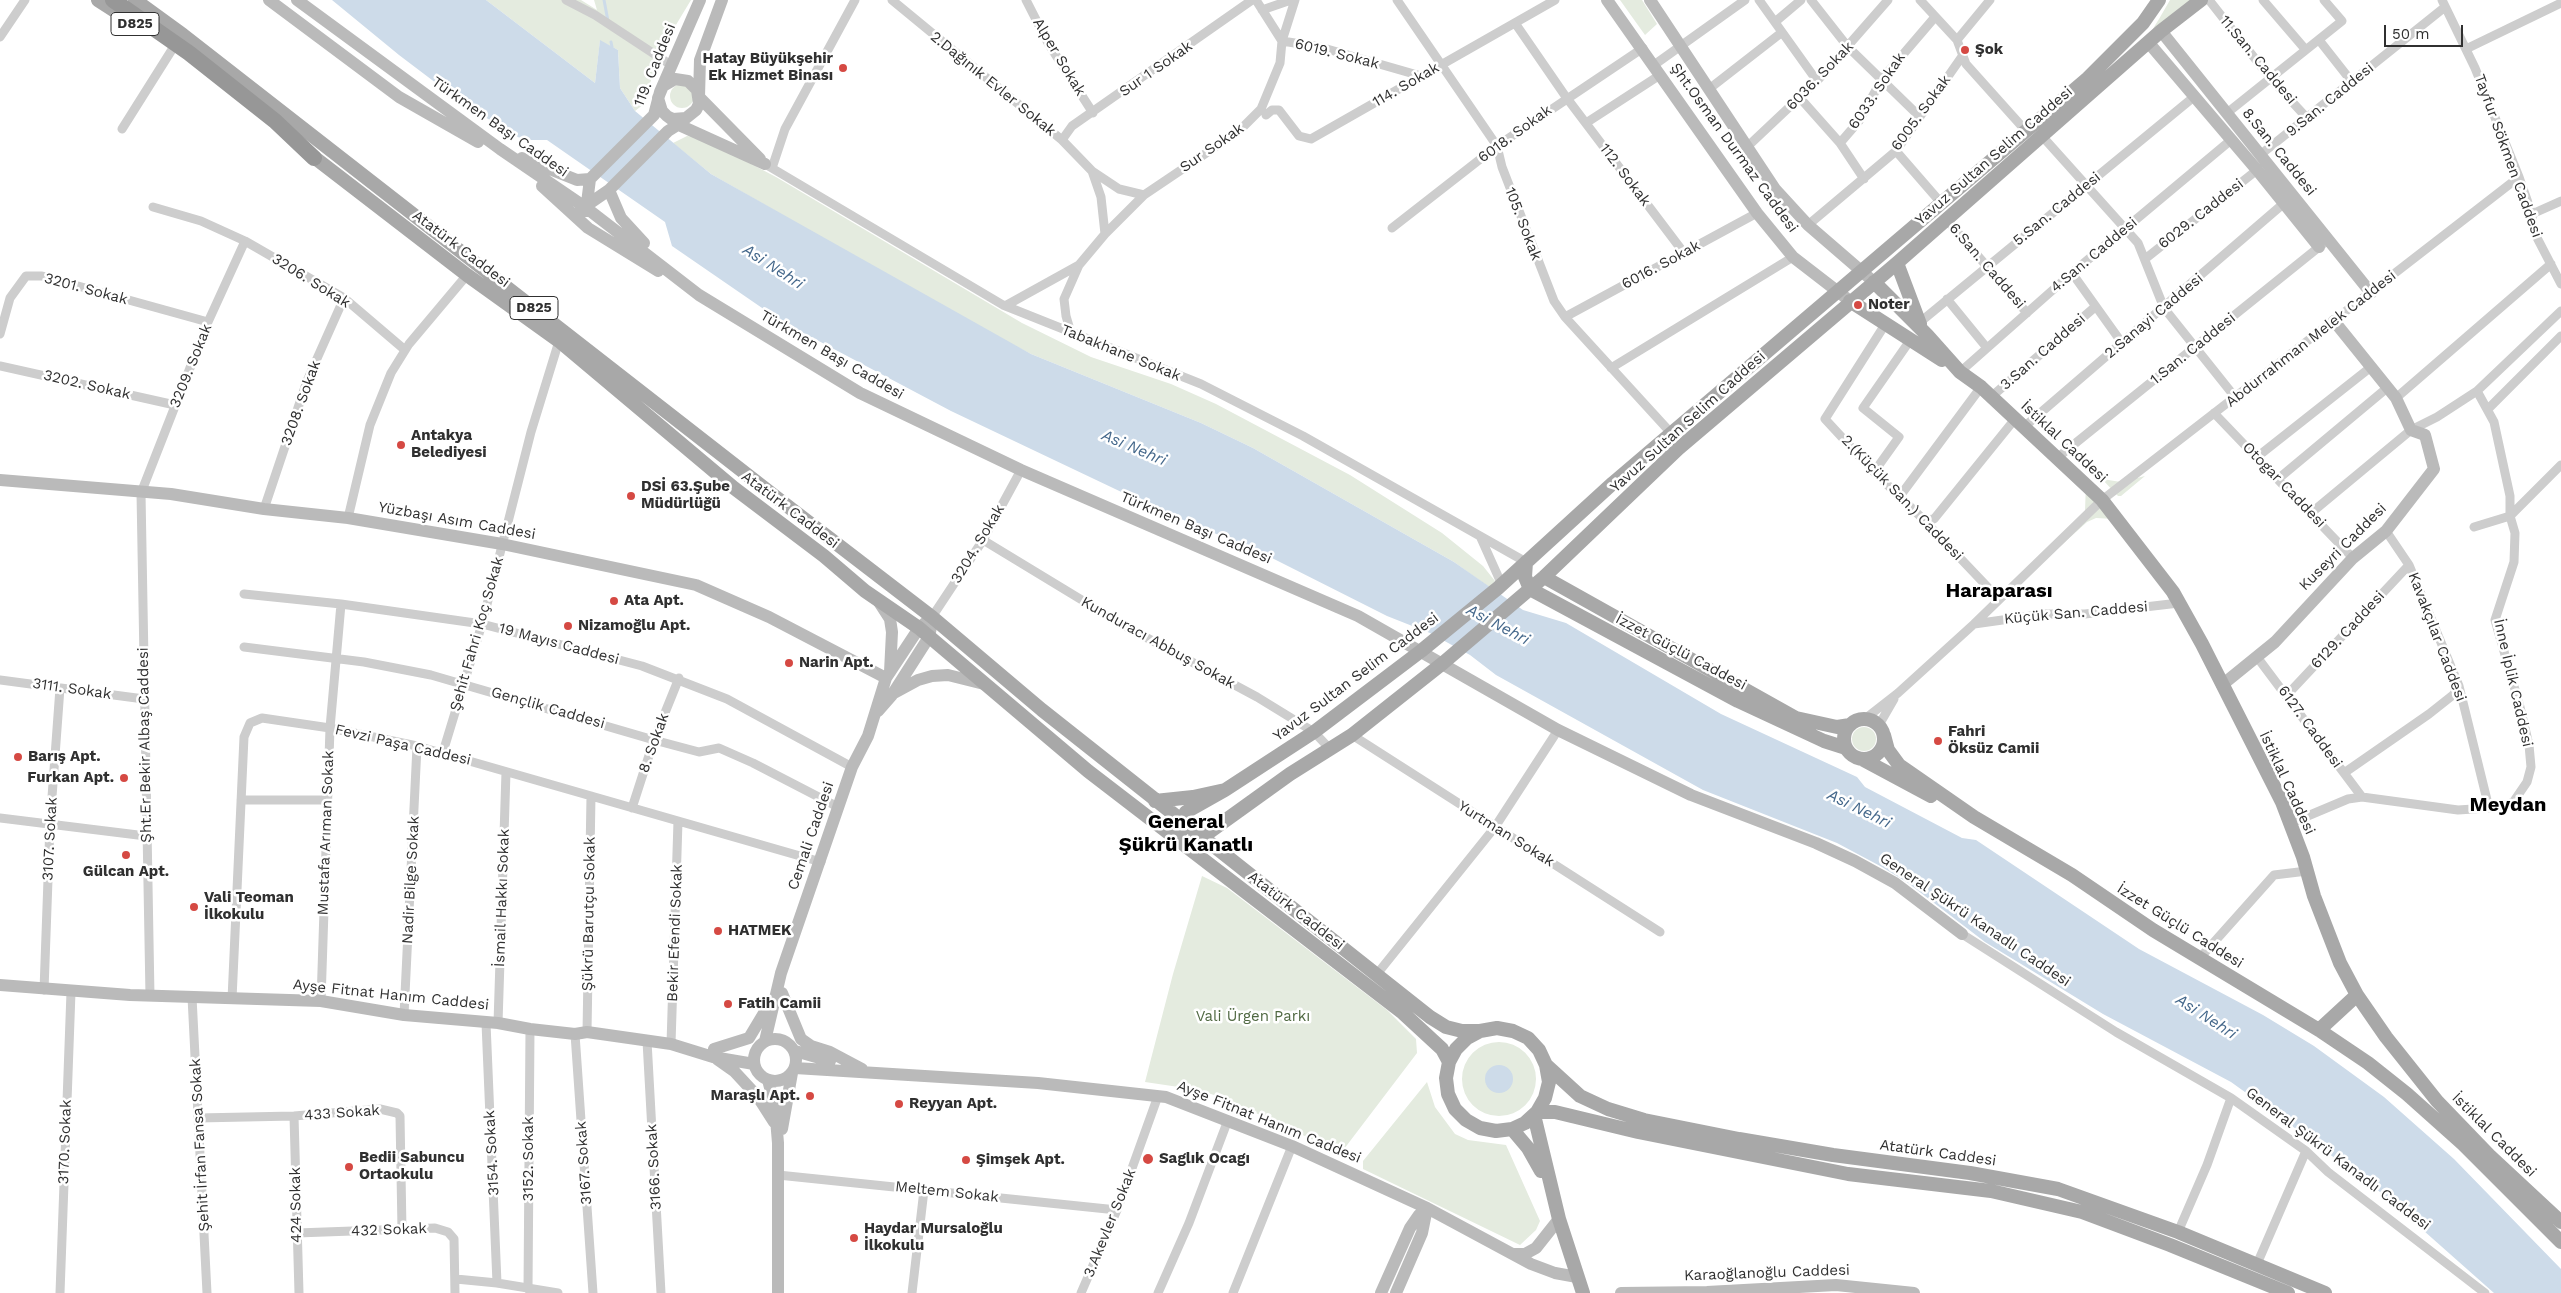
<!DOCTYPE html>
<html>
<head>
<meta charset="utf-8">
<style>
	body { margin:0 }
	#map { position:relative; width:2561px; height:1293px; overflow:hidden; background:#fff; font-family:"Work Sans",sans-serif }
	canvas { display:block }
	.scale { position:absolute; left:2384px; top:25px; width:79px; height:22px; box-sizing:border-box; border:2px solid #303030; border-top:0; padding-left:6px; font-size:15px; line-height:18px; white-space:nowrap; color:#303030; -webkit-text-stroke:4px #fff; paint-order:stroke }
</style>
</head>
<body>
<div id="map">
<canvas width="2561" height="1293"></canvas>
<div class="scale">50 m</div>
</div>
<script>
const g = document.querySelector('canvas').getContext('2d');
g.lineJoin = 'round';
function paint(path, color) {
  g.fillStyle = color;
  g.fill(path, 'evenodd');
}
function poly(rows) {
  const path = new Path2D();
  for (const r of rows) {
    if (r.length === 3) {
      path.moveTo(r[0] + r[2], r[1]);
      path.arc(r[0], r[1], r[2], 0, 2 * Math.PI);
      continue;
    }
    path.moveTo(r[0], r[1]);
    for (let i = 2; i < r.length; i += 2) path.lineTo(r[i], r[i + 1]);
  }
  return path;
}
function strokePath(path, color, width, dash) {
  g.strokeStyle = color;
  g.lineWidth = width;
  g.lineCap = dash ? 'butt' : 'round';
  g.setLineDash(dash || []);
  g.stroke(path);
}
function label(font, color, halo, rows, align = 'center') {
  g.font = font + ' "Work Sans",sans-serif';
  g.lineWidth = 5;
  g.setLineDash([]);
  g.textBaseline = 'middle';
  g.strokeStyle = halo;
  g.fillStyle = color;
  for (const [text, x, y, turn = 0] of rows) {
    g.save();
    g.translate(x, y);
    g.rotate((+turn || 0) * Math.PI / 180);
    g.textAlign = isNaN(turn) ? turn : align;
    if (halo) g.strokeText(text, 0, 0);
    g.fillText(text, 0, 0);
    g.restore();
  }
}
paint(poly([
	[486,0,581,0,597,10,594,0,691,0,659,53,644,104,635,111,620,88,618,50,600,41,595,83],
	[1620,0,1642,0,1657,24,1645,35],
	[2170,0,2194,0,2141,48,2159,19],
	[682,96,12],
	[687,136,700,137,776,177,1022,323,1091,357,1171,384,1216,404,1350,475,1442,533,1483,566,1495,581,1489,587,1454,562,1253,448,1201,423,1031,354,971,323,711,174,673,143],
	[2145,476,2121,496,2118,496,2102,479,2121,482],
	[2086,482,2115,519,2096,518,2087,522,2056,550,2085,511],
	[1864,739,12],
	[1202,876,1227,888,1387,1010,1416,1039,1417,1053,1341,1153,1226,1099,1199,1090,1145,1082,1173,974],
	[1499,1079,37],
	[1427,1082,1435,1107,1455,1134,1468,1140,1506,1145,1540,1221,1536,1230,1520,1245,1363,1169,1363,1161]
]), '#e4ebdf');
paint(poly([
	[332,0,486,0,595,83,600,40,618,50,620,88,635,111,711,174,1031,354,1201,423,1253,448,1454,562,1523,610,1566,623,1721,714,1857,777,1865,787,1962,838,1976,840,2139,949,2263,1015,2314,1046,2384,1097,2454,1159,2561,1269,2561,1293,2494,1293,2380,1192,2288,1123,2231,1082,2103,1014,1985,942,1908,883,1882,867,1837,843,1703,790,1496,675,1470,655,1430,633,1387,616,1268,556,1153,507,951,411,781,321,672,246,665,222,547,140,523,140,465,105,399,55],
	[1499,1079,14]
]), '#cddbe9');
strokePath(poly([
	[604,0,608,21],
	[611,42,612,47]
]), '#cddbe9', 3);
strokePath(poly([
	[566,0,595,15,671,65],
	[892,0,1062,140,1092,171,1119,189,1144,195],
	[1026,0,1048,43,1093,113],
	[1256,0,1282,41,1320,47,1421,76],
	[1397,0,1497,146,1502,167,1554,301,1565,317,1671,433],
	[1759,0,1817,81],
	[1811,0,1848,47,1919,116],
	[1920,0,1957,40,1966,64,2026,131],
	[2209,0,2271,79,2307,118],
	[2263,0,2305,49],
	[2442,0,2475,68,2519,177,2532,214,2533,230,2561,284],
	[1262,10,1291,0],
	[1775,22,1801,0],
	[1515,23,1566,97,1684,253],
	[0,37,25,0],
	[1957,40,1990,0],
	[2319,40,2352,82],
	[2466,49,2561,3],
	[1654,65,1745,0],
	[1709,89,1781,33],
	[1800,98,1840,143,1864,179],
	[2227,113,2342,21,2324,0],
	[1266,115,1272,110,1279,110,1299,136,1311,139,1555,0],
	[1586,123,1660,75],
	[122,129,173,48],
	[2042,136,2138,243,2164,308,2235,397],
	[1062,140,1072,126,1252,0],
	[1840,143,1859,121,1882,79,1935,17],
	[1747,147,1817,81,1888,0],
	[1896,151,1942,204],
	[2260,155,2445,7],
	[765,164,1003,305,1201,384,1303,436,1526,562],
	[772,168,785,129,855,0],
	[1092,171,1101,197,1105,234],
	[153,207,201,221,245,241,344,298,405,350],
	[2532,214,2561,201],
	[1947,220,2027,313],
	[1808,225,1896,151,1963,55],
	[1392,228,1497,146,1643,48],
	[2145,259,2257,170],
	[2072,273,2122,343],
	[1947,299,1987,348],
	[1005,306,1079,265,1105,234,1144,195,1239,131,1261,109,1280,63,1282,41,1295,0],
	[1565,317,1757,213],
	[1886,323,1825,419,1874,472,1922,518,1999,599],
	[1919,323,2195,96],
	[1071,333,1066,316,1064,299,1079,265],
	[0,334,10,298,26,276,42,276,208,322],
	[0,366,175,405],
	[1611,368,1793,257],
	[1960,372,2072,273,2231,140],
	[1991,397,2095,307],
	[2396,398,2551,264],
	[2488,409,2561,336],
	[2214,413,2353,558],
	[2024,427,2283,204],
	[2257,457,2371,367],
	[2057,458,2324,243],
	[1874,472,1899,437,1863,408,1911,339],
	[2278,479,2387,388],
	[1900,496,1981,387],
	[264,509,307,381,344,298],
	[2311,513,2411,430,2437,417,2477,391,2561,311],
	[348,518,370,425,391,373,409,344,467,275],
	[1922,518,1926,520,1934,519,2015,419],
	[2474,527,2510,516,2561,465],
	[2386,531,2409,565,2459,686,2489,808],
	[1480,536,1502,585],
	[983,540,1123,625,1257,697,1314,732,1330,749],
	[244,594,341,604,482,624,642,666,727,699,852,767],
	[932,617,983,540,1021,470],
	[1974,624,2045,614,2085,614,2179,603],
	[244,647,364,662,431,675,654,740,699,752,719,748,753,763,838,807],
	[2257,657,2362,797],
	[0,680,144,699],
	[2287,695,2409,565],
	[1866,718,1898,693,1974,624,2102,500,2519,177],
	[1879,725,1894,699],
	[1352,735,1660,932],
	[443,752,482,624,531,432,559,341],
	[2344,773,2429,714,2453,695,2459,686],
	[241,800,327,800],
	[632,808,654,740,679,678],
	[0,818,146,836],
	[2291,823,2348,799,2362,797,2458,810,2504,807,2514,801,2527,782,2531,767,2529,745,2520,707,2495,620,2514,562,2515,533,2510,516,2510,496,2494,422,2477,391],
	[1962,934,2116,1032,2231,1098,2306,1151,2328,1172,2485,1293],
	[2199,959,2274,875,2307,871],
	[1377,974,1495,827,1558,730],
	[44,990,50,824,60,688],
	[150,996,141,493,208,322,245,241],
	[192,997,207,1293],
	[232,999,244,737,250,723,262,718,330,728,417,746,821,862],
	[321,1001,330,728,341,604],
	[404,1015,417,746],
	[486,1023,497,1283],
	[498,1023,506,772],
	[587,1032,591,796],
	[575,1034,593,1293],
	[647,1041,661,1293],
	[671,1044,678,821],
	[294,1116,299,1293],
	[198,1118,294,1116,380,1109,397,1113,400,1116,402,1230],
	[778,1175,1117,1210],
	[2178,1232,2207,1165,2231,1098],
	[297,1233,435,1228,448,1232,454,1239,455,1293],
	[2257,1264,2306,1151],
	[456,1279,497,1283,558,1293],
	[528,1289,530,1029],
	[60,1293,71,992],
	[912,1293,924,1190],
	[1081,1293,1117,1210,1158,1096],
	[1158,1293,1189,1223,1228,1120],
	[1233,1293,1292,1146]
]), '#cdcdcd', 9);
strokePath(poly([
	[269,0,399,97,478,142],
	[297,0,500,149,585,207,699,295,860,393,1021,470,1358,616,1558,730,1691,795,1816,843,1855,861,1895,883,1962,934],
	[722,0,700,60,699,97,760,159],
	[1607,0,1757,213,1793,257,1850,301],
	[1650,0,1775,189,1808,225,1874,282],
	[2161,31,2371,293],
	[2148,42,2257,170,2319,247],
	[667,116,673,119,686,118,696,110,699,104,697,90,688,81,675,79,663,86,658,98,662,111,667,116,679,125,765,164],
	[522,158,577,180,590,179],
	[590,179,654,115,660,92,700,0],
	[542,186,588,228,658,271],
	[609,190,621,218,644,243],
	[580,210,609,190,668,131,684,121],
	[586,211,590,179],
	[0,480,171,494,264,509,348,518,502,544,696,585,769,617,886,678],
	[879,602,890,619,892,632,890,672],
	[2222,685,2275,642,2353,558,2386,531,2434,469,2425,435,2411,430,2396,398,2334,321],
	[894,693,918,680,932,676,948,675,984,684],
	[878,711,892,695,929,637,931,627],
	[0,985,130,995,321,1001,404,1015,498,1023,530,1029,575,1034,587,1032,671,1044,713,1057,754,1064],
	[782,993,801,1039,811,1046,830,1052,862,1069],
	[775,1060,21],
	[765,1041,781,973,852,767,868,736,886,678,919,628,932,617],
	[714,1049,749,1038,767,1008],
	[795,1051,830,1061],
	[717,1059,734,1071,758,1097,774,1122],
	[795,1068,1038,1083,1166,1097,1292,1146,1427,1208,1531,1264,1555,1273,1577,1277],
	[768,1080,775,1107,778,1143,778,1293],
	[782,1129,792,1073],
	[1514,1254,1525,1254,1536,1248,1559,1219],
	[1381,1293,1410,1228,1419,1215,1427,1208],
	[1396,1293,1422,1233,1427,1208],
	[1621,1293,1707,1292,1836,1285,1914,1293]
]), '#bababa', 12);
strokePath(poly([
	[98,0,126,18],
	[135,0,183,35,777,498,932,617,1042,710,1430,1017,1446,1027,1462,1031,1480,1031],
	[306,151,467,275,559,341,734,488,824,556,865,591,919,628,1088,771,1403,1013,1442,1049,1449,1062],
	[1897,263,1920,324],
	[1874,282,1927,335,1960,372,1981,387,2102,500,2173,592,2202,644,2282,802,2303,857,2314,896,2340,963,2357,995,2386,1037,2437,1101,2489,1155,2561,1222],
	[1850,301,1942,360],
	[1526,562,1525,577,1530,589,1738,701,1824,741,1846,748],
	[1544,577,1796,718,1837,727,1850,725],
	[1864,739,20],
	[1884,735,1888,750,1899,765,1974,817,2072,875,2153,930,2319,1030,2368,1063,2407,1094,2463,1144,2561,1242],
	[1862,759,1931,796],
	[1155,801,1193,797,1225,790,1314,732,1421,651,1498,588,1613,483,2088,78,2143,23,2159,0],
	[1181,831,1181,822,1186,812,1225,790],
	[1194,839,1201,838,1290,774,1352,735,1443,663,1544,577,1678,449,1897,263,2161,31,2201,0],
	[2319,1030,2357,995],
	[1546,1065,1580,1096,1608,1109,1644,1120,1739,1139,1833,1155,1970,1173,2058,1189,2178,1232,2325,1293],
	[1537,1112,1545,1098,1549,1082,1546,1065,1539,1050,1528,1038,1513,1031,1497,1028,1480,1031,1467,1038,1456,1049,1449,1062,1446,1078,1448,1094,1455,1109,1466,1120,1480,1128,1496,1131,1512,1129,1525,1123,1537,1112,1555,1112,1638,1132,1848,1174,1991,1191,2082,1212,2170,1245,2288,1293],
	[1534,1115,1559,1219,1583,1293],
	[1512,1129,1528,1148,1541,1171]
]), '#a8a8a8', 14);
strokePath(poly([
	[113,0,189,53,275,121,314,158]
]), '#979797', 16);
for (const [x, y, r, color] of [
	[1965,50,5,"#d54943"],
	[843,68,5,"#d54943"],
	[1858,305,5,"#d54943"],
	[401,445,5,"#d54943"],
	[631,496,5,"#d54943"],
	[614,601,5,"#d54943"],
	[568,626,5,"#d54943"],
	[789,663,5,"#d54943"],
	[1938,741,5,"#d54943"],
	[18,757,5,"#d54943"],
	[124,778,5,"#d54943"],
	[126,855,5,"#d54943"],
	[194,907,5,"#d54943"],
	[718,931,5,"#d54943"],
	[728,1004,5,"#d54943"],
	[810,1096,5,"#d54943"],
	[899,1104,5,"#d54943"],
	[1148,1159,6,"#d54943"],
	[966,1160,5,"#d54943"],
	[349,1167,5,"#d54943"],
	[854,1238,5,"#d54943"]
]) {
  const dot = new Path2D();
  dot.arc(x, y, r, 0, 2 * Math.PI);
  g.fillStyle = color;
  g.fill(dot);
  strokePath(dot, '#fff', 2);
}
for (const [x, y, w] of [
	[135,24,48],
	[534,308,48]
]) {
  const box = new Path2D();
  box.roundRect(x - w / 2, y - 11.5, w, 23, 4);
  g.fillStyle = '#fff';
  g.fill(box);
  strokePath(box, '#303030', 1);
}
label('bold 14px', '#303030', null, [
	["D825",135,24],
	["D825",534,308]
]);
label('bold 15px', '#303030', '#fff', [
	["Şok",1975,50],
	["Hatay Büyükşehir",833,59,"right"],
	["Ek Hizmet Binası",833,76,"right"],
	["Noter",1868,305],
	["Antakya",411,436],
	["Belediyesi",411,453],
	["DSİ 63.Şube",641,487],
	["Müdürlüğü",641,504],
	["Ata Apt.",624,601],
	["Nizamoğlu Apt.",578,626],
	["Narin Apt.",799,663],
	["Fahri",1948,732],
	["Öksüz Camii",1948,749],
	["Barış Apt.",28,757],
	["Furkan Apt.",114,778,"right"],
	["Gülcan Apt.",126,872,"center"],
	["Vali Teoman",204,898],
	["İlkokulu",204,915],
	["HATMEK",728,931],
	["Fatih Camii",738,1004],
	["Maraşlı Apt.",800,1096,"right"],
	["Reyyan Apt.",909,1104],
	["Bedii Sabuncu",359,1158],
	["Ortaokulu",359,1175],
	["Saglık Ocagı",1159,1159],
	["Şimşek Apt.",976,1160],
	["Haydar Mursaloğlu",864,1229],
	["İlkokulu",864,1246]
], 'left');
label('15px', '#303030', '#fff', [
	["6019. Sokak",1337,54,14],
	["Alper Sokak",1059,57,59],
	["11.San. Caddesi",2258,60,50],
	["119. Caddesi",655,65,-68],
	["Sur 1 Sokak",1156,69,-35],
	["6036. Sokak",1820,76,-46],
	["2.Dağınık Evler Sokak",993,84,39],
	["114. Sokak",1406,85,-30],
	["6033. Sokak",1877,91,-56],
	["9.San. Caddesi",2330,100,-39],
	["6005. Sokak",1921,113,-54],
	["Türkmen Başı Caddesi",500,127,35],
	["6018. Sokak",1515,134,-36],
	["Sur Sokak",1212,148,-35],
	["Şht.Osman Durmaz Caddesi",1734,148,54],
	["8.San. Caddesi",2279,152,51],
	["Yavuz Sultan Selim Caddesi",1994,156,-41],
	["Tayfur Sökmen Caddesi",2508,156,70],
	["112. Sokak",1625,175,53],
	["5.San. Caddesi",2057,209,-39],
	["6029. Caddesi",2201,214,-38],
	["105. Sokak",1523,224,69],
	["Atatürk Caddesi",461,249,37],
	["4.San. Caddesi",2094,255,-40],
	["6016. Sokak",1661,265,-28],
	["6.San. Caddesi",1987,266,49],
	["3206. Sokak",311,281,32],
	["3201. Sokak",86,289,15],
	["2.Sanayi Caddesi",2154,316,-40],
	["Abdurrahman Melek Caddesi",2311,339,-38],
	["1.San. Caddesi",2193,349,-39],
	["3.San. Caddesi",2043,352,-41],
	["Tabakhane Sokak",1121,353,22],
	["Türkmen Başı Caddesi",832,355,30],
	["3209. Sokak",191,366,-68],
	["3202. Sokak",87,385,13],
	["3208. Sokak",301,403,-70],
	["Yavuz Sultan Selim Caddesi",1688,422,-42],
	["İstiklal Caddesi",2064,442,43],
	["Otogar Caddesi",2284,485,46],
	["2.(Küçük San.) Caddesi",1902,498,46],
	["Atatürk Caddesi",790,510,37],
	["Yüzbaşı Asım Caddesi",457,521,10],
	["Türkmen Başı Caddesi",1196,528,23],
	["3204. Sokak",978,544,-59],
	["Kuseyri Caddesi",2343,547,-45],
	["Küçük San. Caddesi",2076,613,-5],
	["6129. Caddesi",2348,630,-47],
	["Şehit Fahri Koç Sokak",477,634,-74],
	["Kavakçılar Caddesi",2437,637,69],
	["Kunduracı Abbuş Sokak",1158,643,29],
	["19 Mayıs Caddesi",559,644,15],
	["İzzet Güçlü Caddesi",1681,652,28],
	["Yavuz Sultan Selim Caddesi",1356,677,-37],
	["İnne İplik Caddesi",2513,683,77],
	["3111. Sokak",72,689,8],
	["Gençlik Caddesi",548,708,16],
	["6127. Caddesi",2310,727,54],
	["8. Sokak",654,743,-70],
	["Şht.Er Bekir Albaş Caddesi",145,745,-91],
	["Fevzi Paşa Caddesi",403,745,13],
	["İstiklal Caddesi",2287,783,65],
	["Mustafa Arıman Sokak",326,833,-88],
	["Yurtman Sokak",1506,834,32],
	["Cemali Caddesi",811,836,-71],
	["3107. Sokak",50,839,-87],
	["Nadir Bilge Sokak",411,880,-87],
	["İsmail Hakkı Sokak",502,898,-88],
	["Atatürk Caddesi",1296,911,38],
	["Şükrü Barutçu Sokak",589,914,-89],
	["General Şükrü Kanadlı Caddesi",1975,920,34],
	["İzzet Güçlü Caddesi",2180,926,32],
	["Bekir Efendi Sokak",675,933,-88],
	["Ayşe Fitnat Hanım Caddesi",391,995,6],
	["433 Sokak",342,1113,-4],
	["Ayşe Fitnat Hanım Caddesi",1269,1122,22],
	["İstiklal Caddesi",2494,1135,45],
	["3170. Sokak",65,1142,-88],
	["Şehit İrfan Fansa Sokak",200,1145,-93],
	["3154. Sokak",492,1153,-93],
	["Atatürk Caddesi",1938,1153,8],
	["3152. Sokak",529,1159,-90],
	["General Şükrü Kanadlı Caddesi",2338,1159,37],
	["3167. Sokak",584,1163,-94],
	["3166. Sokak",654,1167,-93],
	["Meltem Sokak",947,1192,6],
	["424 Sokak",296,1205,-91],
	["3.Akevler Sokak",1110,1223,-68],
	["432 Sokak",389,1230,-2],
	["Karaoğlanoğlu Caddesi",1767,1273,-2]
]);
label('15px', '#4f6841', '#fff', [
	["Vali Ürgen Parkı",1253,1017]
]);
label('italic 16px', '#45688b', '#fff', [
	["Asi Nehri",773,267,33],
	["Asi Nehri",1134,448,23],
	["Asi Nehri",1498,625,28],
	["Asi Nehri",1859,809,26],
	["Asi Nehri",2206,1017,33]
]);
label('bold 20px', '#000', '#fff', [
	["Haraparası",1999,591],
	["Meydan",2508,805],
	["General",1186,822],
	["Şükrü Kanatlı",1186,845]
]);
</script>
</body>
</html>
